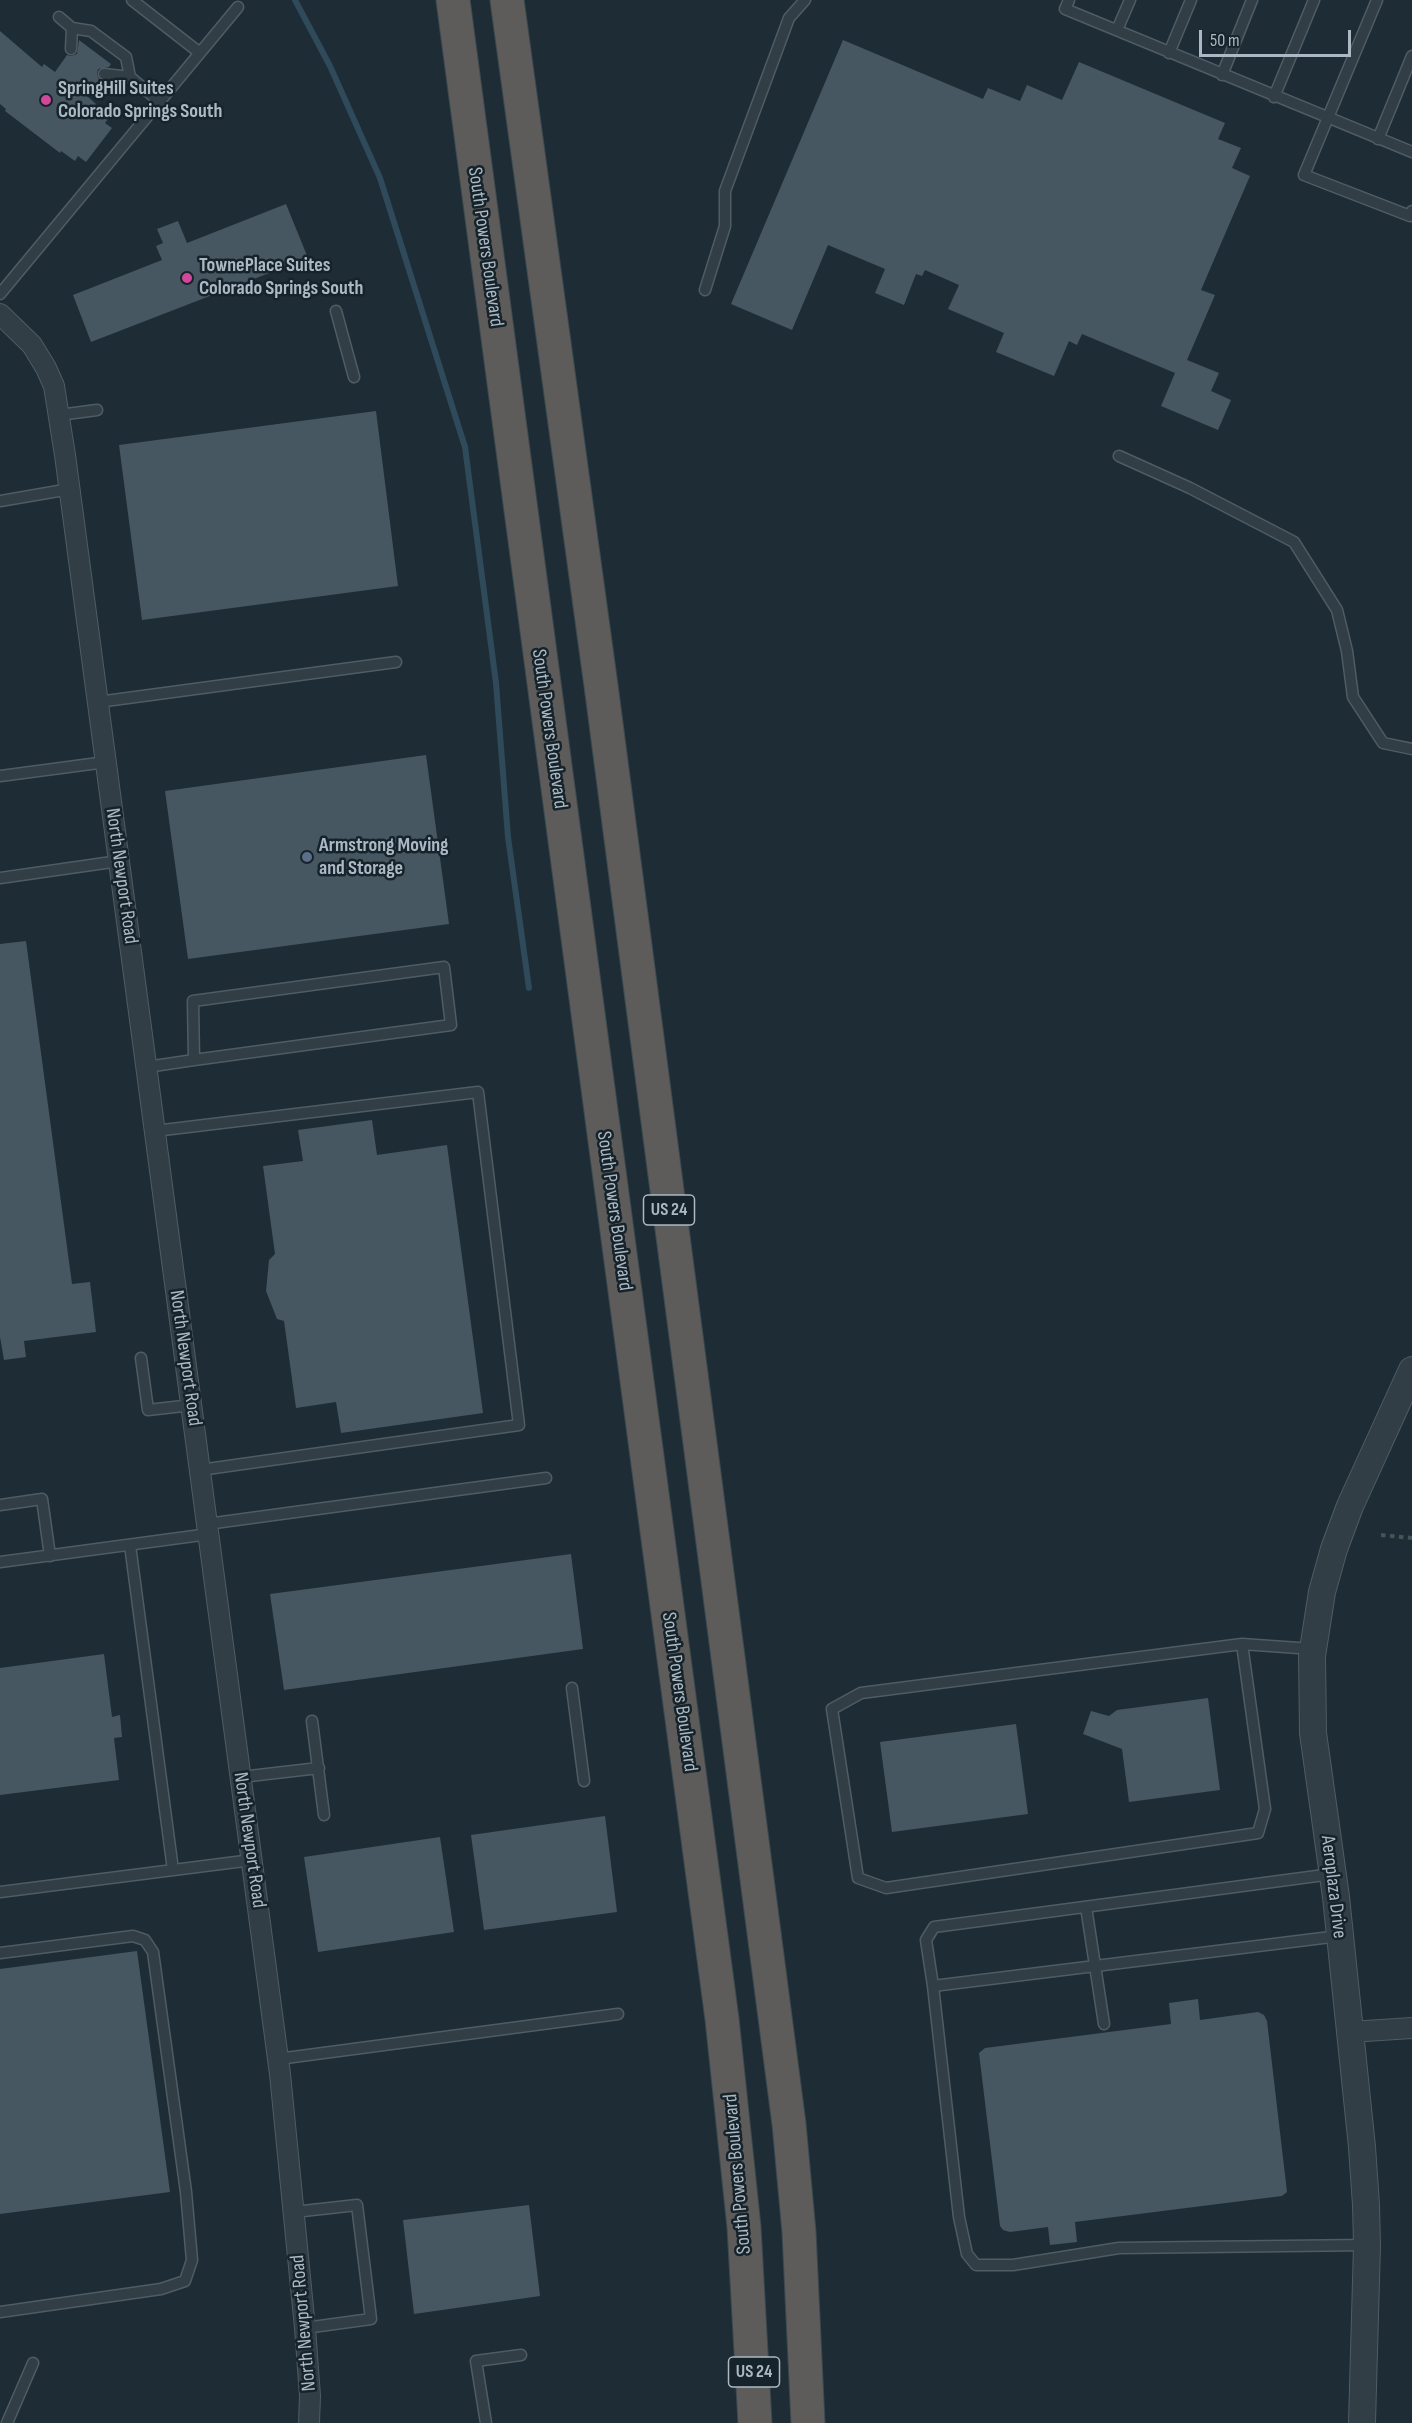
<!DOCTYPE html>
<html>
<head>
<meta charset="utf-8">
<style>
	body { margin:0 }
	#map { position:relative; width:1412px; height:2423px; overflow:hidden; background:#1e2c35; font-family:"Sofia Sans Condensed",sans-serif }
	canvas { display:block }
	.scale { position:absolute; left:1199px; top:30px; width:152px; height:27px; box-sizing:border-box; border:3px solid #abb9c4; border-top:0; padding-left:8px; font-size:18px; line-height:21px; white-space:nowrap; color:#abb9c4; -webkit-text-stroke:4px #17232a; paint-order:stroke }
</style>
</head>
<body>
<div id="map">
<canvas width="1412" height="2423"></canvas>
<div class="scale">50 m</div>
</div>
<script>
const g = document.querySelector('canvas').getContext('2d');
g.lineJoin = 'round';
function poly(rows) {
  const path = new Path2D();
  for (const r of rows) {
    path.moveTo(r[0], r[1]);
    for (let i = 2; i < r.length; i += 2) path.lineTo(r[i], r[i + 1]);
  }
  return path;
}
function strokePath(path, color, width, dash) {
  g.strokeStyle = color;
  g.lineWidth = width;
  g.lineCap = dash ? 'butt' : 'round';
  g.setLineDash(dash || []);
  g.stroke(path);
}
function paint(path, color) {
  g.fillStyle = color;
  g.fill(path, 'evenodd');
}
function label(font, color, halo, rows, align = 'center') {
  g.font = font + ' "Sofia Sans Condensed",sans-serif';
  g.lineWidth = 5;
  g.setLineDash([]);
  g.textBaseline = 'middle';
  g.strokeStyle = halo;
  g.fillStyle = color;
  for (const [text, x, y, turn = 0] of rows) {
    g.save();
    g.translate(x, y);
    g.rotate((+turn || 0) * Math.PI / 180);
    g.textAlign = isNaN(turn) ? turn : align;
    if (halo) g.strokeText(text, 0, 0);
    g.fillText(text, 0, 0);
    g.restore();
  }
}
strokePath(poly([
	[295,0,330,66,380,178,465,447,496,683,508,837,529,988]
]), '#2f4a5b', 6);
paint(poly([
	[0,31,42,67,44,64,55,72,67,55,71,56,77,54,79,40,111,64,109,67,98,69,97,74,99,80,87,96,96,104,94,108,108,119,105,123,112,128,86,162,78,156,75,161,61,151,60,153,5,111,6,109,0,104],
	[843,40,983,99,988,88,1020,101,1027,85,1062,100,1079,62,1225,123,1218,139,1241,148,1232,168,1250,176,1201,290,1215,295,1187,360,1219,373,1211,391,1231,400,1218,430,1161,406,1175,373,1082,334,1077,345,1069,341,1054,376,996,352,1004,333,948,309,959,285,925,270,922,276,916,274,904,305,875,293,885,269,828,245,792,330,731,304],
	[286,204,308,258,91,342,73,295,162,260,156,246,163,243,157,229,178,221,187,243],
	[376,411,398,586,142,620,119,445],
	[426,755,449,924,188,959,165,791],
	[26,941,72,1284,90,1282,96,1332,24,1341,26,1357,4,1360,0,1337,0,944],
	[372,1120,377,1155,447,1145,483,1413,341,1433,336,1402,296,1408,284,1321,277,1319,266,1291,269,1260,275,1254,263,1166,303,1161,298,1130],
	[571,1554,583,1649,284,1690,270,1594],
	[104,1654,112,1717,120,1715,122,1737,114,1738,119,1780,0,1795,0,1668],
	[1208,1698,1220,1790,1129,1802,1122,1749,1083,1734,1091,1711,1109,1716,1117,1710],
	[1016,1724,1028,1814,892,1832,880,1742],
	[605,1816,617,1912,484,1930,471,1835],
	[440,1837,454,1932,318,1952,304,1857],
	[137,1951,170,2192,0,2214,0,1969],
	[1198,1999,1200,2020,1258,2012,1264,2015,1267,2021,1287,2192,1282,2196,1075,2222,1077,2242,1050,2245,1048,2227,1010,2232,1003,2230,1000,2226,979,2053,985,2048,1171,2024,1169,2003],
	[529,2205,540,2296,414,2314,403,2220]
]), '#465762');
const service = poly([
	[132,0,200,53],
	[1069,0,1065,9,1412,152],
	[1377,0,1304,175,1410,216,1412,211],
	[59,17,72,28,91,31,126,57,130,77,159,101],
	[1117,30,1130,0],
	[71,49,72,28],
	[1169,53,1191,0],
	[104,74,130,77],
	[1222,75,1252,0],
	[1274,97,1314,0],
	[1378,139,1412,56],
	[705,290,725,226,725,191,789,18,805,0],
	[0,294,238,7],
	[336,311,354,377],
	[59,415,97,410],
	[1119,456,1190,488,1294,542,1337,610,1347,651,1353,697,1383,743,1412,749],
	[0,501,70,489],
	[98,702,396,662],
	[0,776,106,762],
	[0,878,119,861],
	[147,1067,194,1060,451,1025,444,967,193,1001,194,1060],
	[155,1131,478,1092,519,1425,200,1470],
	[141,1358,148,1410,192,1405],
	[0,1505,42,1499,50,1556],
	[207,1524,546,1478],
	[130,1545,173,1870],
	[0,1562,209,1534],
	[1242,1644,1265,1809,1258,1833,886,1888,858,1878,832,1709,861,1693,1242,1644,1313,1649],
	[572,1688,584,1781],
	[312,1721,324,1815],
	[241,1777,319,1768],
	[1332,1874,934,1927,926,1940,933,1986,1339,1936],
	[0,1892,252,1860],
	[1086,1907,1104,2024],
	[0,1953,133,1936,145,1940,153,1952,186,2192,192,2260,185,2281,161,2289,0,2312],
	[933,1986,959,2217,967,2254,976,2265,1013,2265,1119,2248,1367,2245],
	[278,2059,618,2014],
	[294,2212,357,2205,371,2319,305,2328],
	[7,2423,33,2363],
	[486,2423,476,2361,521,2355]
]);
const minor = poly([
	[0,314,32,345,46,368,54,386,65,455,280,2074,305,2328,310,2396,309,2423],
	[1350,2032,1412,2028]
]);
const tertiary = poly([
	[1362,2423,1367,2245,1366,2205,1362,2147,1336,1897,1313,1733,1312,1656,1322,1592,1334,1549,1350,1506,1412,1370]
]);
const trunk = poly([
	[453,0,722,2019,744,2227,755,2423],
	[507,0,602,693,789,2124,799,2232,808,2423]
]);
strokePath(service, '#4f5c64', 13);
strokePath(minor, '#4f5c64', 22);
strokePath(tertiary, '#4f5c64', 28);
strokePath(trunk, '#3c4950', 35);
strokePath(poly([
	[1381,1535,1412,1538]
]), '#415756', 4, [4.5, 4.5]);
strokePath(service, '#313e46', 10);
strokePath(minor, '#313e46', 20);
strokePath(tertiary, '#313e46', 26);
strokePath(trunk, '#5e5c5a', 33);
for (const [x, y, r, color] of [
	[46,100,6,"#d1479c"],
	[187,278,6,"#d1479c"],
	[307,857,6,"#5c6f8a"]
]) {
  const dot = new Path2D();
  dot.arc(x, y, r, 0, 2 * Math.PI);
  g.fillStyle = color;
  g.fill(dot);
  strokePath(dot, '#17232a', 2);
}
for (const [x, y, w] of [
	[669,1210,51],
	[754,2372,51]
]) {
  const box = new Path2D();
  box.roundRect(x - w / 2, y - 15, w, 30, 4.5);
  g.fillStyle = '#17232a';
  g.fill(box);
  strokePath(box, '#abb9c4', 1.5);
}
label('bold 18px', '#abb9c4', null, [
	["US 24",669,1210],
	["US 24",754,2372]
]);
label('bold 20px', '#abb9c4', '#17232a', [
	["SpringHill Suites",58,89],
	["Colorado Springs South",58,112],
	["TownePlace Suites",199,266],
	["Colorado Springs South",199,289],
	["Armstrong Moving",319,846],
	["and Storage",319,869]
], 'left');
label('20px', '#abb9c4', '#17232a', [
	["South Powers Boulevard",485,247,82],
	["South Powers Boulevard",549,729,82],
	["North Newport Road",121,876,82],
	["South Powers Boulevard",614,1211,82],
	["North Newport Road",185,1358,82],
	["South Powers Boulevard",679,1692,82],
	["North Newport Road",249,1840,82],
	["Aeroplaza Drive",1333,1887,83],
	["South Powers Boulevard",738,2174,-95],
	["North Newport Road",304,2323,-95]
]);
</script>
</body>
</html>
